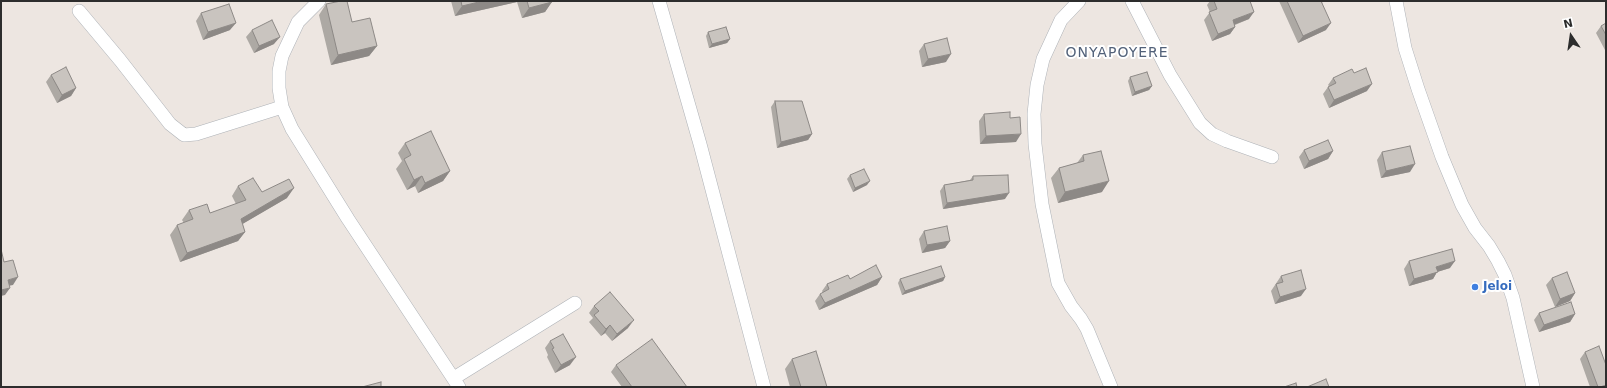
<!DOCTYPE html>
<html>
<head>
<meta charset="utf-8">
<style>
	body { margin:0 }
	#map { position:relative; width:1607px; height:388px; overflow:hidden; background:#ede6e1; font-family:"DejaVu Sans",sans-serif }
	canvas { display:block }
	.frame { position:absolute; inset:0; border:2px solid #2d2d2d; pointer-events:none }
	.north { position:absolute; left:1551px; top:16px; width:40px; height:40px; -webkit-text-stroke:3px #fff; paint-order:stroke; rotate:347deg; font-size:11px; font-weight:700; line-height:16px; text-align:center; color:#2d2d2d }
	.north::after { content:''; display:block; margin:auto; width:14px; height:18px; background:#2d2d2d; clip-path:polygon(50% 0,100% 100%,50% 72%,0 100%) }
</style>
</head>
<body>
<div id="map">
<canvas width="1607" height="388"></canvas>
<div class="frame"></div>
<div class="north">N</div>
</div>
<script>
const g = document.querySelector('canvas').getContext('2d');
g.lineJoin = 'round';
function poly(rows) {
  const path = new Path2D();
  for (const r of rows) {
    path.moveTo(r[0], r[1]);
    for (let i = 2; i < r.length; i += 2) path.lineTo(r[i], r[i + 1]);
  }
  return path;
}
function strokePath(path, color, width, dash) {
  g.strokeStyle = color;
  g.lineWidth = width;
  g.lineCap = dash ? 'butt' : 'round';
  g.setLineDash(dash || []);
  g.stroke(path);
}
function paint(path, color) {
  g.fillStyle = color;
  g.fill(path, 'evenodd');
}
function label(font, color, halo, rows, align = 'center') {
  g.font = font + ' "DejaVu Sans",sans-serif';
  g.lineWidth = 4;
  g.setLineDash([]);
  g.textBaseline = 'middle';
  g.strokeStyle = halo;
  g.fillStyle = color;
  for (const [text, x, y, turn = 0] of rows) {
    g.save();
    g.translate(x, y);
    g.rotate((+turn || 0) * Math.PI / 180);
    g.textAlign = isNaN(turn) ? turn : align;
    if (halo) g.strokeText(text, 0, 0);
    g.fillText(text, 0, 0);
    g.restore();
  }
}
const street = poly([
	[319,1,298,22,282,56,279,71,279,88,282,107,292,129,348,219,459,387],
	[659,1,700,144,764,387],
	[1079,1,1061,20,1043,59,1037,85,1034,114,1035,144,1042,204,1058,283,1071,306,1081,319,1087,329,1111,387],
	[1132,1,1170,75,1200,123,1212,134,1227,141,1272,157],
	[1396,1,1405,48,1418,89,1442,157,1462,205,1475,228,1489,246,1498,261,1505,275,1513,298,1533,387],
	[79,11,120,60,170,124,184,135,196,134,282,107],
	[454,378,575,303]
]);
strokePath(street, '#aeb2b7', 14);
strokePath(street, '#fff', 13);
paint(poly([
	[451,1,552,1,545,12,522,18,517,2,455,16],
	[1210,1,1214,1,1249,19,1235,25,1235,27,1230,34,1212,41,1204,20,1210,12,1207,5],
	[1279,1,1322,1,1326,30,1298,43],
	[326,4,352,22,377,46,369,56,331,65,319,15],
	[201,13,230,30,203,40,196,21],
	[1606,23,1606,49,1605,50,1596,33,1601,26],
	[252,30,274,44,254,53,246,37],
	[708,32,730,39,727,43,709,48,706,36],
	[924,44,946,62,922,67,919,51],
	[1354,73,1367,91,1329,108,1323,94,1328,87,1329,86,1328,85,1333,78],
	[51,75,76,88,71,96,57,103,46,82],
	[1130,77,1152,86,1149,90,1132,96,1128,81],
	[775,101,812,134,808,140,777,148,771,107],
	[984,114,1010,118,1016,142,980,144,979,121],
	[405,143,450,171,443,181,418,193,415,186,407,190,396,169,402,161,398,153],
	[1304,150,1333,151,1328,159,1304,169,1299,157],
	[1382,152,1410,172,1381,178,1377,160],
	[1083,155,1102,192,1058,203,1051,178,1059,168,1077,163],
	[850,175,867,185,853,192,847,179],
	[973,176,1005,199,943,209,940,191,944,185,970,180],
	[238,186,287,198,242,224,245,232,238,241,180,262,170,235,177,225,184,223,182,220,189,210,210,213,236,204,232,196],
	[924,231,950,241,945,248,922,253,919,239],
	[1409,261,1450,268,1437,272,1433,279,1409,286,1404,269],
	[1281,276,1301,296,1275,304,1271,291],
	[882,277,877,285,819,310,815,301,820,294,823,293,822,291,827,284,850,279],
	[945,277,943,281,902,295,898,283,900,279],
	[1552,278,1575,293,1570,301,1555,307,1546,285],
	[594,306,628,328,612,341,605,333,601,336,589,322,593,318,589,313],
	[1539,313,1575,314,1570,322,1539,332,1534,320],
	[550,341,570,365,555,373,547,357,548,355,545,348],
	[1585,352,1606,387,1590,387,1580,359],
	[792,359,827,387,790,387,785,369],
	[616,365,687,387,622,387,611,372]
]), '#ada9a4');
paint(poly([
	[483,1,518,1,517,2,455,16,462,6],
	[552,2,545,12,522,18,529,8],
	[1254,12,1249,19,1228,27,1233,20],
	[236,23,230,30,203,40,208,32],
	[1331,23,1326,30,1298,43,1303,36],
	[1235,27,1230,34,1212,41,1218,34],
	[280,37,274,44,254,53,259,46],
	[730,39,727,43,709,48,712,44],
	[377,46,369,56,331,65,338,55],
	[951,54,946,62,922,67,928,59],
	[1372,84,1367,91,1329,108,1334,100],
	[1152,86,1149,90,1132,96,1135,92],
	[76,88,71,96,57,103,62,95],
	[812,134,808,140,777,148,781,142],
	[1021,134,1016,142,980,144,986,136],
	[1333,151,1328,159,1304,169,1309,161],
	[1415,164,1410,172,1381,178,1386,171],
	[450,171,443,181,418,193,425,183],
	[422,176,415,186,407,190,414,180],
	[870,181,867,185,853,192,855,188],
	[1109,181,1102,192,1058,203,1065,192],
	[294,188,287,198,234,229,241,219],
	[1009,193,1005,199,943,209,947,203],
	[245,232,238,241,180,262,187,253],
	[950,241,945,248,922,253,927,245],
	[1455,261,1450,268,1437,272,1433,279,1409,286,1414,279,1436,267],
	[18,277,13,285,3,287,8,280],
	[882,277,877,285,819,310,825,303],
	[945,277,943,281,902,295,905,291],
	[10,288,5,295,1,296,1,290],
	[1306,289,1301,296,1275,304,1280,297],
	[1575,293,1570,301,1555,307,1560,299],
	[1575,314,1570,322,1539,332,1544,325],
	[634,320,628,328,612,341,617,334],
	[610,325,605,333,601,336,606,329],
	[576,357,570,365,555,373,561,365]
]), '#8d8986');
const building = poly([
	[341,1,347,1,352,22,370,18,377,46,338,55,326,4,341,1],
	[461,1,483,1,462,6,461,1],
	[527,1,552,1,552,2,529,8,527,1],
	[1214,1,1250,1,1254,12,1233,20,1235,27,1218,34,1209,12,1217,9,1214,1],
	[1287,1,1321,1,1331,23,1303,36,1287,1],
	[229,4,236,23,208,32,201,13,229,4],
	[272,20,280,37,259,46,252,30,272,20],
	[1606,23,1606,35,1601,26,1606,23],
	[726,27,730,39,712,44,708,32,726,27],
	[947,38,951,54,928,59,924,44,947,38],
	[66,67,76,88,62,95,51,75,66,67],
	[1366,68,1372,84,1334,100,1328,87,1336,83,1333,78,1352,69,1354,73,1366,68],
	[1147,72,1152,86,1135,92,1130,77,1147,72],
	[775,101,802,101,812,134,781,142,775,101],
	[1010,112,1010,118,1020,117,1021,134,986,136,984,114,1010,112],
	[431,131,450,171,425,183,422,176,414,180,404,159,411,155,405,143,431,131],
	[1328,140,1333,151,1309,161,1304,150,1328,140],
	[1410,146,1415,164,1386,171,1382,152,1410,146],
	[1101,151,1109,181,1065,192,1059,168,1084,161,1083,155,1101,151],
	[864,169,870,181,855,188,850,175,864,169],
	[1008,175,1009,193,947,203,944,185,973,180,973,176,1008,175],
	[253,178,262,192,289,179,294,188,241,219,245,232,187,253,177,225,193,219,189,210,207,204,210,213,246,200,238,186,253,178],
	[947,226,950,241,927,245,924,231,947,226],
	[1,249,4,262,13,260,18,277,8,280,10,288,1,290,1,249],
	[1452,249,1455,261,1436,267,1438,272,1414,279,1409,261,1452,249],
	[876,265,882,277,825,303,820,294,829,289,827,284,848,275,850,279,876,265],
	[941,266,945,277,905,291,900,279,941,266],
	[1301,270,1306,289,1280,297,1276,284,1283,282,1281,276,1301,270],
	[1567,272,1575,293,1560,299,1552,278,1567,272],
	[610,292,634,320,617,334,610,325,606,329,594,315,599,311,594,306,610,292],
	[1571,302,1575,314,1544,325,1539,313,1571,302],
	[563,334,576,357,561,365,552,349,554,348,550,341,563,334],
	[652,339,687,387,632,387,616,365,652,339],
	[1599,346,1606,365,1606,385,1600,387,1598,387,1585,352,1599,346],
	[816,351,827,387,801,387,792,359,816,351],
	[1326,379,1329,387,1307,387,1326,379],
	[381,382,381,387,362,387,381,382],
	[1296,383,1297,387,1284,387,1296,383]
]);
paint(building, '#c9c4bf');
strokePath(building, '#8d8986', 1);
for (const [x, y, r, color] of [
	[1475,287,4,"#3f7fe0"]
]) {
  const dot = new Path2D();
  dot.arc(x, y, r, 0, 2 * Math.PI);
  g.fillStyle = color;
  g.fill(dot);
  strokePath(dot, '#fff', 1.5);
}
label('bold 12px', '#366cbe', '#fff', [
	["Jeloi",1483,287]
], 'left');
g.letterSpacing = '1px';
label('14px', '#526179', '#fff', [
	["ONYAPOYERE",1117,53]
]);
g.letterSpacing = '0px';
</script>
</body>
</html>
